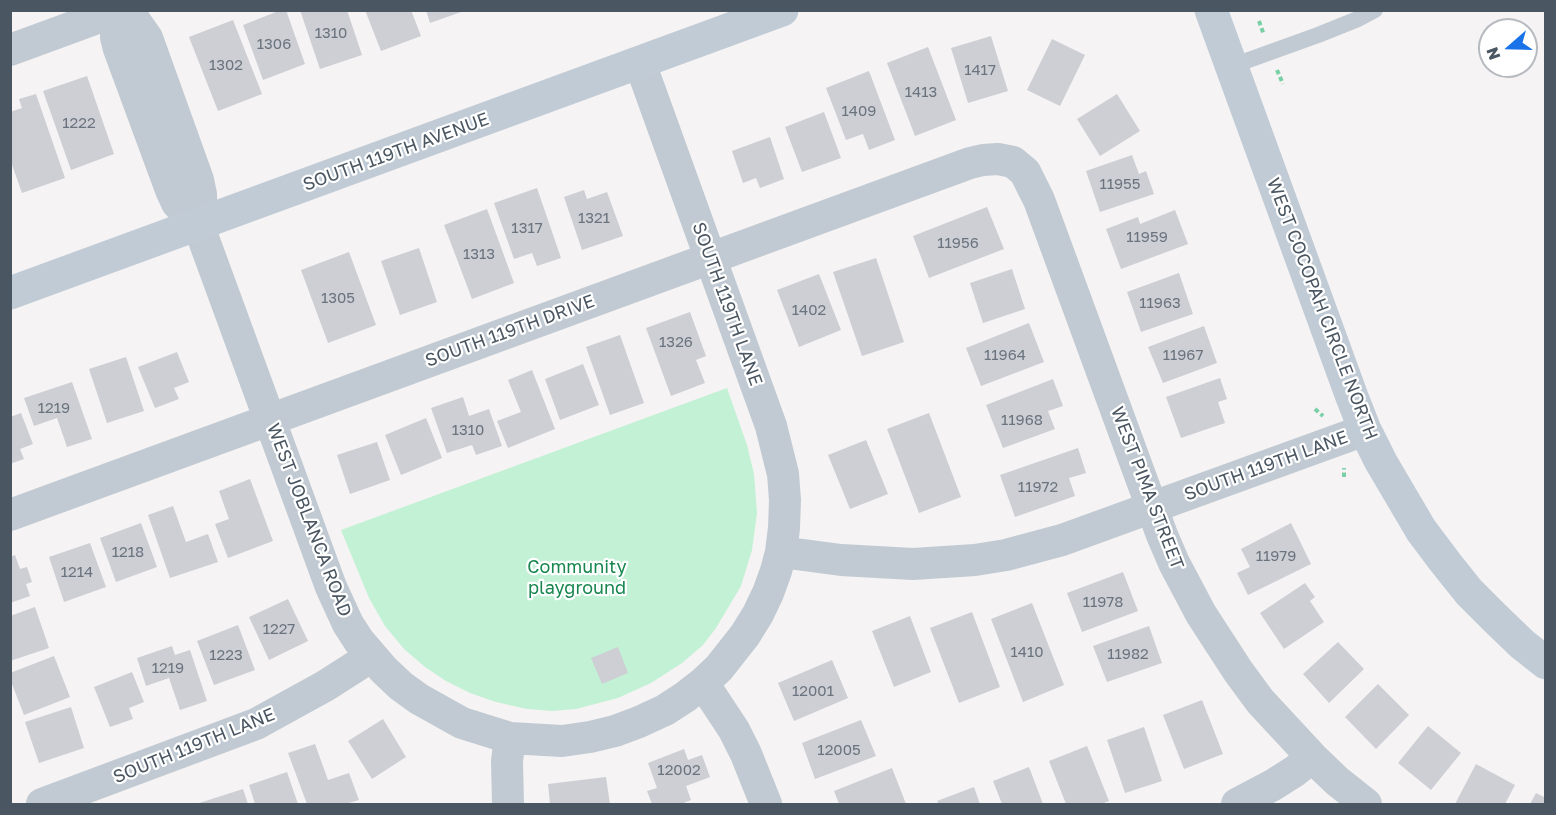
<!DOCTYPE html>
<html>
<head>
<meta charset="utf-8">
<style>
	body { margin:0 }
	#map { position:relative; width:1556px; height:815px; overflow:hidden; background:#f5f3f3; font-family:"Golos Text",sans-serif }
	canvas { display:block }
	.frame { position:absolute; inset:0; border:12px solid #4a5661; pointer-events:none }
	.north { position:absolute; left:1478px; top:18px; width:60px; height:60px; box-sizing:border-box; background:#fff; border:2px solid #b7bbc0; border-radius:50%; rotate:250deg; font-size:16px; font-weight:700; line-height:24px; text-align:center; color:#4a5661 }
	.north::after { content:''; display:block; margin:auto; width:21px; height:27px; background:#1a73e8; clip-path:polygon(50% 0,100% 100%,50% 72%,0 100%) }
</style>
</head>
<body>
<div id="map">
<canvas width="1556" height="815"></canvas>
<div class="frame"></div>
<div class="north">N</div>
</div>
<script>
const g = document.querySelector('canvas').getContext('2d');
g.lineJoin = 'round';
function paint(path, color) {
  g.fillStyle = color;
  g.fill(path, 'evenodd');
}
function poly(rows) {
  const path = new Path2D();
  for (const r of rows) {
    path.moveTo(r[0], r[1]);
    for (let i = 2; i < r.length; i += 2) path.lineTo(r[i], r[i + 1]);
  }
  return path;
}
function strokePath(path, color, width, dash) {
  g.strokeStyle = color;
  g.lineWidth = width;
  g.lineCap = dash ? 'butt' : 'round';
  g.setLineDash(dash || []);
  g.stroke(path);
}
function label(font, color, halo, rows, align = 'center') {
  g.font = font + ' "Golos Text",sans-serif';
  g.lineWidth = 4.5;
  g.setLineDash([]);
  g.textBaseline = 'middle';
  g.strokeStyle = halo;
  g.fillStyle = color;
  for (const [text, x, y, turn = 0] of rows) {
    g.save();
    g.translate(x, y);
    g.rotate((+turn || 0) * Math.PI / 180);
    g.textAlign = isNaN(turn) ? turn : align;
    if (halo) g.strokeText(text, 0, 0);
    g.fillText(text, 0, 0);
    g.restore();
  }
}
paint(poly([
	[727,388,747,445,754,474,757,513,752,550,741,586,716,628,703,645,682,663,651,683,618,698,576,709,552,711,527,709,496,702,470,693,446,681,425,667,404,649,385,626,369,598,341,530]
]), '#c3f1d5');
paint(poly([
	[281,10,286,10,305,64,263,80,243,25],
	[300,10,347,10,362,55,320,69],
	[365,10,411,10,421,36,381,51],
	[426,10,464,10,464,11,430,23],
	[233,20,262,94,218,111,189,37],
	[991,36,1008,91,968,103,951,48],
	[1052,39,1085,55,1060,106,1027,90],
	[928,47,956,120,915,136,887,63],
	[869,71,895,140,869,150,863,134,846,140,826,88],
	[87,76,114,154,71,170,43,91],
	[36,94,65,178,22,193,10,159,10,112,22,108,19,99],
	[1117,94,1140,131,1100,156,1077,119],
	[824,112,841,158,802,172,785,127],
	[770,137,784,179,760,188,756,178,743,183,732,151],
	[1132,155,1139,174,1146,171,1154,194,1100,212,1086,171],
	[537,188,561,258,537,266,532,253,514,259,494,203],
	[584,190,587,199,607,192,623,236,582,250,564,197],
	[987,207,1004,249,929,278,913,236],
	[487,209,514,283,472,299,444,225],
	[1175,210,1188,244,1121,269,1106,229,1138,217,1140,224],
	[419,248,437,302,400,315,381,261],
	[349,252,376,325,328,343,301,270],
	[876,258,904,342,862,356,833,272],
	[1012,269,1025,309,983,323,970,283],
	[1179,273,1193,314,1141,332,1127,292],
	[819,274,841,330,799,347,777,290],
	[690,312,706,356,696,360,705,383,671,396,646,328],
	[1029,323,1044,362,981,386,966,348],
	[1204,326,1217,363,1163,383,1148,347],
	[620,335,644,403,610,415,586,347],
	[177,352,189,382,174,388,179,399,155,408,138,367],
	[126,357,144,411,107,423,89,369],
	[583,364,599,405,560,420,545,379],
	[532,370,555,429,508,448,497,421,521,412,508,380],
	[1220,378,1227,399,1218,402,1225,423,1181,438,1166,397],
	[1053,379,1063,406,1048,411,1055,429,1003,448,986,405],
	[72,382,92,439,67,447,57,418,34,426,24,398],
	[463,397,469,416,489,409,502,446,476,455,472,445,447,453,431,408],
	[21,413,33,444,20,449,24,459,10,464,10,417],
	[929,413,961,497,919,513,887,429],
	[426,418,442,458,401,475,385,435],
	[866,440,888,494,850,509,828,455],
	[377,442,390,480,350,494,337,455],
	[1078,448,1086,473,1069,478,1075,496,1015,517,1000,475],
	[250,479,273,541,228,558,215,524,229,519,219,491],
	[173,506,186,542,208,534,218,562,170,578,148,515],
	[141,523,157,567,116,582,100,538],
	[1291,523,1311,564,1248,595,1237,573,1250,567,1241,549],
	[90,543,106,587,64,602,49,557],
	[15,555,20,569,27,567,32,582,26,584,30,596,10,603,10,557],
	[1123,572,1138,611,1082,632,1067,593],
	[1305,583,1315,597,1310,601,1324,622,1284,649,1260,613],
	[288,599,308,641,269,660,249,617],
	[1032,603,1064,685,1023,702,991,619],
	[35,607,49,648,10,661,10,616],
	[972,612,1000,687,959,703,930,628],
	[910,616,931,672,894,687,872,631],
	[238,625,255,670,214,685,197,641],
	[1149,626,1162,663,1107,682,1093,646],
	[1338,642,1364,669,1329,703,1303,674],
	[172,646,175,655,190,650,207,701,180,710,169,678,146,686,137,658],
	[618,647,628,673,602,684,591,658],
	[54,656,70,697,24,715,10,679,10,673],
	[832,660,848,698,794,721,778,683],
	[132,672,144,702,129,708,133,719,110,727,94,687],
	[1378,684,1409,715,1376,749,1345,717],
	[1202,700,1223,754,1184,769,1163,715],
	[71,707,84,748,39,763,25,722],
	[383,719,406,757,372,779,348,741],
	[861,720,876,756,815,779,802,743],
	[1428,726,1461,753,1431,790,1398,763],
	[1144,727,1162,781,1125,793,1107,740],
	[315,744,328,780,349,773,359,800,345,804,307,804,288,753],
	[1087,746,1109,801,1101,804,1066,804,1049,761],
	[684,749,688,760,702,755,710,777,686,786,691,800,681,804,652,804,647,791,657,788,648,763],
	[1476,764,1515,785,1505,804,1455,804],
	[1029,767,1043,804,1002,804,993,781],
	[892,768,906,804,839,804,834,791],
	[287,772,298,804,255,804,249,785],
	[606,777,610,804,550,804,548,784],
	[974,787,980,804,939,804,937,801],
	[243,789,248,804,196,804],
	[1536,793,1546,798,1546,804,1530,804]
]), '#cdcfd5');
strokePath(poly([
	[1259,21,1264,35],
	[1277,70,1283,84],
	[1315,409,1323,416],
	[1344,477,1344,468]
]), '#7ad0a6', 4, [4.5, 3]);
strokePath(poly([
	[1232,66,1318,35,1358,19,1375,10]
]), '#c1cad2', 16);
strokePath(poly([
	[119,10,116,29,116,37,119,49,171,190,177,203,188,215,198,224,331,587,348,624,359,641,384,670,401,686,419,699,462,723,510,738,562,741,590,737,615,731,639,722,665,710,685,697,703,683,719,668,745,635,758,614,768,593,776,571,781,552,784,528,785,500,783,474,771,426,640,63],
	[120,10,135,21,147,38,198,180,201,194,201,208,198,224],
	[10,50,119,10],
	[10,515,970,163,983,160,998,159,1013,162,1025,172,1039,200,1162,535,1174,563,1201,614,1238,671,1260,701,1312,757,1337,781,1366,804],
	[781,552,841,560,913,564,975,560,1006,555,1062,540,1365,430],
	[703,683,734,730,746,754,766,804],
	[42,804,256,724,325,686,372,656],
	[508,804,507,761,510,738],
	[1237,804,1273,785,1295,771,1312,757]
]), '#c1cad2', 32);
strokePath(poly([
	[1211,10,1352,397,1365,430,1381,462,1421,530,1445,562,1469,592,1495,618,1522,644,1546,663],
	[10,293,782,10]
]), '#c1cbd6', 33);
label('15px', '#6b747e', null, [
	["1310",331,33],
	["1306",274,44],
	["1302",226,65],
	["1417",980,70],
	["1413",921,92],
	["1409",859,111],
	["1222",79,123],
	["11955",1120,184],
	["1321",594,218],
	["1317",527,228],
	["11959",1147,237],
	["11956",958,243],
	["1313",479,254],
	["1305",338,298],
	["11963",1160,303],
	["1402",809,310],
	["1326",676,342],
	["11964",1005,355],
	["11967",1183,355],
	["1219",54,408],
	["11968",1022,420],
	["1310",468,430],
	["11972",1038,487],
	["1218",128,552],
	["11979",1276,556],
	["1214",77,572],
	["11978",1103,602],
	["1227",279,629],
	["1410",1027,652],
	["11982",1128,654],
	["1223",226,655],
	["1219",168,668],
	["12001",813,691],
	["12005",839,750],
	["12002",679,770]
]);
label('18px', '#4a5661', '#fff', [
	["SOUTH 119TH AVENUE",396,152,-20],
	["SOUTH 119TH LANE",727,304,70],
	["WEST COCOPAH CIRCLE NORTH",1322,309,69],
	["SOUTH 119TH DRIVE",510,331,-20],
	["SOUTH 119TH LANE",1266,466,-20],
	["WEST PIMA STREET",1147,488,69],
	["WEST JOBLANCA ROAD",309,520,69],
	["SOUTH 119TH LANE",194,746,-22]
]);
label('18px', '#17864f', '#fff', [
	["Community",577,567],
	["playground",577,588]
]);
</script>
</body>
</html>
